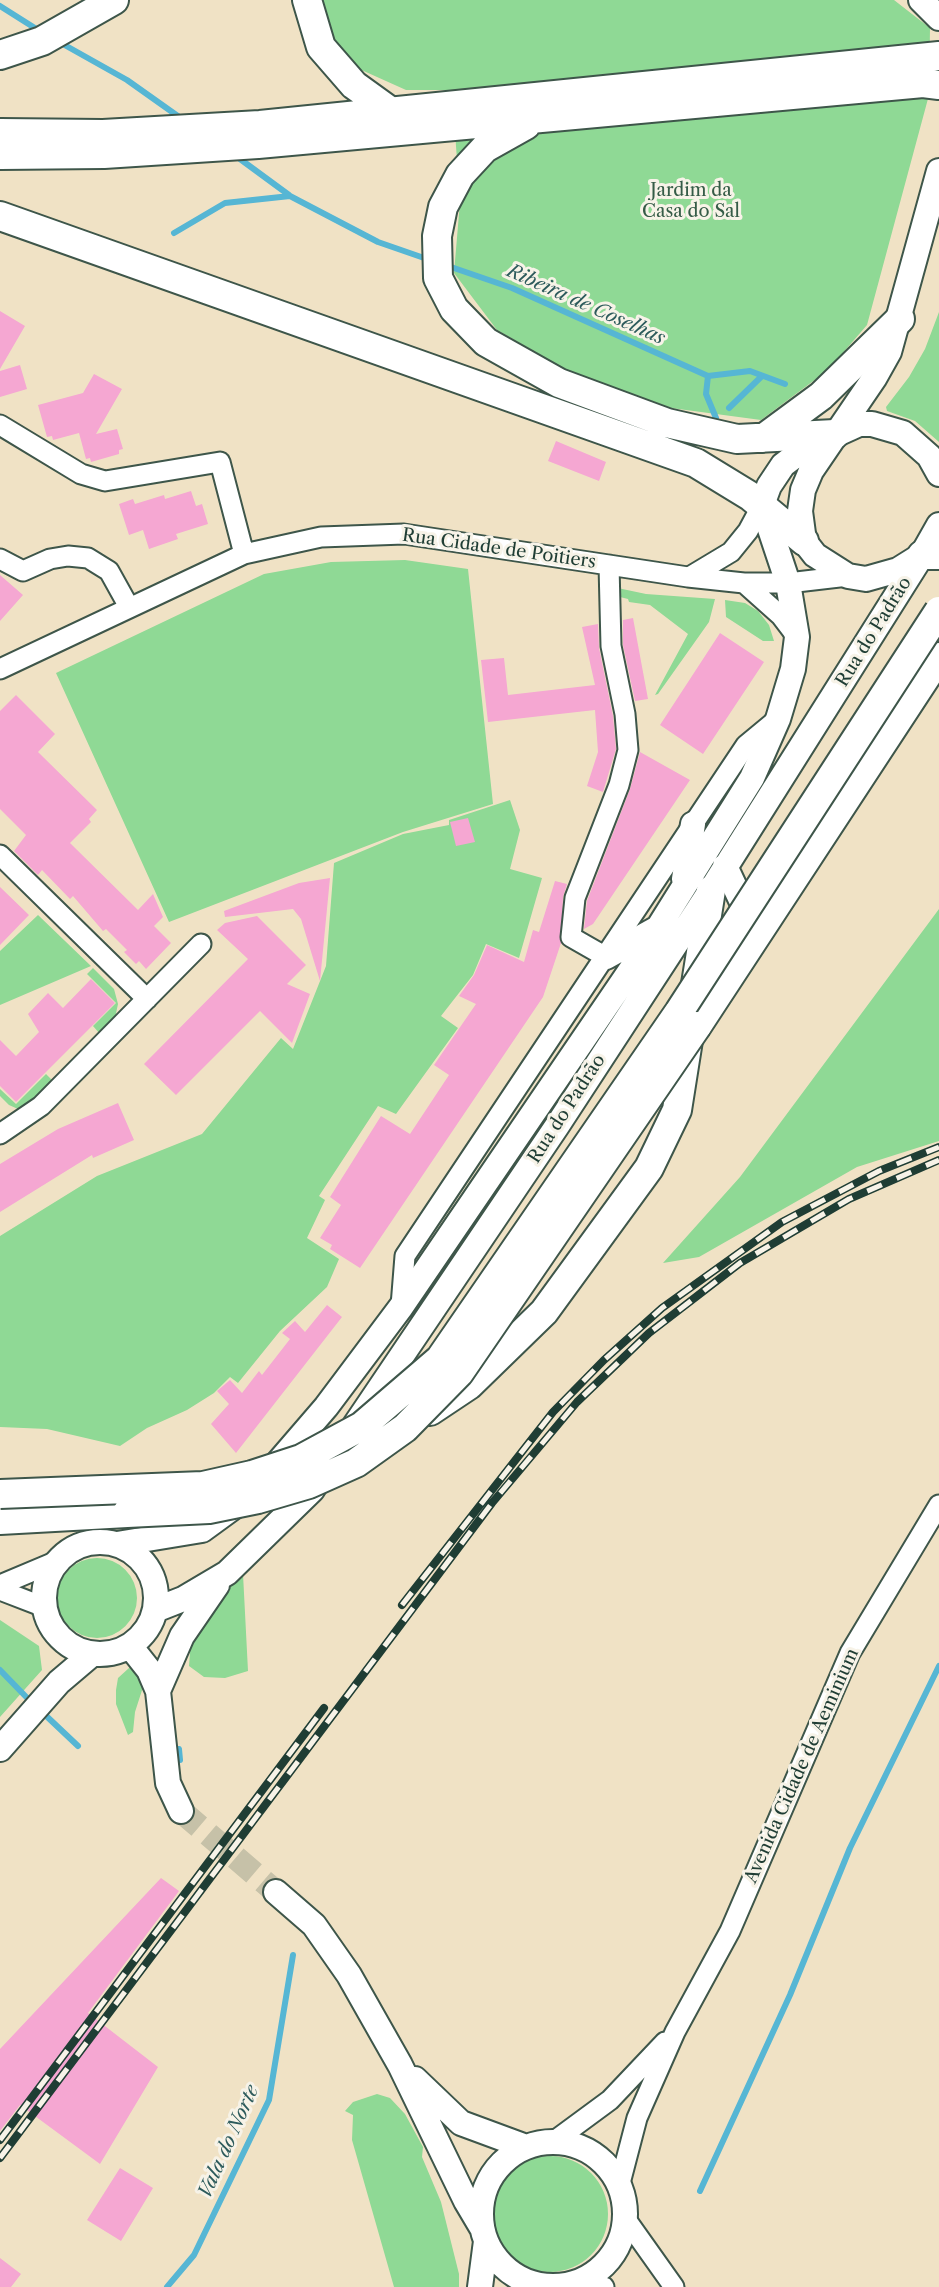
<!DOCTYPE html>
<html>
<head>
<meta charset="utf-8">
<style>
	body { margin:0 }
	canvas { display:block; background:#f0e2c5 }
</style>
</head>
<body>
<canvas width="939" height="2287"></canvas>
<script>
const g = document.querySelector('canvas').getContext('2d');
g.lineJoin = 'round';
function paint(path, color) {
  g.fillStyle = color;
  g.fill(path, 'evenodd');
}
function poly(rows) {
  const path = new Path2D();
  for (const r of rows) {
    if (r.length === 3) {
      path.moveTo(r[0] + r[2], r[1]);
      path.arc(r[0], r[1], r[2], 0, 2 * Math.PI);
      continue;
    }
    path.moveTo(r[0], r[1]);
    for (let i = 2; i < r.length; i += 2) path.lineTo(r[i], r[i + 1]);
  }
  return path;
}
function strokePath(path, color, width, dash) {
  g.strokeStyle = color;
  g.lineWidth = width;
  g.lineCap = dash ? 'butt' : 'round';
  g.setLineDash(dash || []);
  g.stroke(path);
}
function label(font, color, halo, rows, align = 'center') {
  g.font = font + ' "Libre Caslon Text",serif';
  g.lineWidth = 6;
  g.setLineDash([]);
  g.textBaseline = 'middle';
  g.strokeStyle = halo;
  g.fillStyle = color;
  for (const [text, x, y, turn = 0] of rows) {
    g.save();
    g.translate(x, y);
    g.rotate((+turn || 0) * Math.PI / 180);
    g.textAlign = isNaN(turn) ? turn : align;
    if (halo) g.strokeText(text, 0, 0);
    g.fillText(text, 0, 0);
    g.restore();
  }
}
paint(poly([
	[321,0,894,0,930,28,929,95,867,325,828,370,761,420,671,408,565,369,497,330,454,273,460,202,452,90,406,90,357,68,328,35],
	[939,312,939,442,915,421,887,411,886,407,909,377,925,349],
	[405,560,468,569,493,804,403,832,169,922,56,673,264,574,331,562],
	[613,587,646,594,715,599,709,622,658,694,655,695,688,634,650,605,629,602,628,599,612,595],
	[725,600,745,603,758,611,769,625,774,641,763,641,726,617],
	[510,800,520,830,510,869,542,878,519,958,486,944,473,975,441,1016,458,1028,396,1114,378,1106,319,1196,325,1200,307,1238,339,1259,327,1287,280,1331,238,1383,230,1377,214,1393,187,1410,147,1428,120,1446,47,1429,0,1427,0,1236,97,1176,202,1134,281,1038,293,1049,326,966,334,863,403,834,449,825,449,820],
	[939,909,939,1141,857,1167,699,1257,663,1263,740,1177],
	[38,915,91,966,0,1005,0,951],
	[93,968,114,989,118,1004,115,1018,100,1034,93,1026,116,1003,87,974],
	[46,1074,53,1081,25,1106,18,1109,9,1105,0,1096,0,1089,16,1104],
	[97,1598,40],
	[243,1574,248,1671,225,1678,204,1677,189,1666,190,1653,186,1650,203,1614],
	[0,1620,39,1646,42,1670,0,1717],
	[129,1668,137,1669,144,1684,135,1712,133,1732,128,1735,116,1704,116,1690,118,1678],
	[377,2094,390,2098,405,2114,423,2147,422,2157,441,2202,459,2274,459,2287,394,2287,352,2140,353,2115,345,2111,353,2102],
	[550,2214,58]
]), '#8fd995');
strokePath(poly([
	[0,6,38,30],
	[61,43,127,80,182,119],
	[240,159,289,195],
	[174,233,225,203,290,196,378,242,427,259],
	[451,267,512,288,708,376],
	[729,408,762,376],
	[716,418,706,394,708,376,750,371,785,384],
	[0,1670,33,1704],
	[41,1711,78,1746],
	[175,1750,179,1749,180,1760],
	[700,2191,790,1995,850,1848,939,1666],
	[167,2287,194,2255,269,2100,293,1955]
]), '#56b6d4', 6);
paint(poly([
	[0,311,25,326,0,369],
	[20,365,27,389,0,397,0,371],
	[94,374,122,389,96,434,117,429,123,449,119,450,119,454,91,462,90,458,86,459,79,433,53,440,52,436,47,437,38,405,83,393],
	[556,441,606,462,599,481,548,461],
	[191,491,196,506,202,504,208,524,176,534,178,539,149,549,143,530,129,535,119,504,133,499,135,504,164,495,165,499],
	[0,575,23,595,0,621],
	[633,618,648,699,635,701,623,645,623,620],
	[598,624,599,648,613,716,616,749,603,792,587,786,598,752,595,710,488,722,481,660,504,658,508,695,595,685,582,627],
	[720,633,764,662,703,754,660,725],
	[16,695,55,734,38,752,97,810,89,819,91,822,70,843,138,910,153,894,163,917,154,926,171,943,146,969,139,961,136,964,124,952,127,950,106,929,103,931,73,896,70,899,42,870,38,875,14,851,26,835,0,809,0,711],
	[640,752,690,780,593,924,584,929,587,901,630,789],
	[468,818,475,842,456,846,450,822],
	[330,878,320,981,301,919,293,909,225,917,224,911,299,883],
	[555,881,567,884,563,897,561,943,543,997,360,1268,330,1249,332,1245,320,1238,341,1205,330,1197,381,1116,410,1134,449,1075,434,1065,476,1004,459,996,474,975,487,945,524,962,533,930,539,932],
	[0,887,29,915,0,945],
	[257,916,306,965,287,984,310,994,292,1043,260,1011,176,1095,144,1064,248,959,217,930,225,923],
	[91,979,115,1003,16,1102,0,1086,0,1040,16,1056,39,1032,28,1014,48,993,63,1008],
	[118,1103,134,1140,93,1158,92,1155,0,1212,0,1164,58,1129],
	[327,1305,342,1317,236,1453,211,1424,229,1404,217,1391,230,1380,242,1393,259,1371,262,1375,290,1339,282,1333,295,1321,305,1332],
	[161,1878,179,1891,88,2013,158,2067,100,2164,20,2105,0,2131,0,2049],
	[120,2168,153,2188,121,2241,87,2220],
	[0,2258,21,2274,11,2287,0,2287]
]), '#f5a7d2');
strokePath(poly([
	[181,1811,276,1892]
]), '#c6c1a8', 24, [24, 12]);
const minor = poly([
	[0,425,81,474,105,481,220,462,244,554],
	[0,559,23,571,50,559,68,556,88,558,109,571,129,607],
	[691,576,731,552,748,531,762,505],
	[744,583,781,616,797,637],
	[0,669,244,554,321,537,404,534,688,577,744,583,788,583,848,576],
	[0,855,147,999],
	[606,957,571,937,575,898,619,785,628,750,625,714,611,646,609,565],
	[0,1134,41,1106,201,944],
	[401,1306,405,1256,746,745,775,721],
	[0,1585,57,1561],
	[0,1590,44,1607],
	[553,2142,610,2100,665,2042],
	[619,2187,637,2118,675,2032,730,1931,850,1653,939,1505],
	[625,2218,674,2287],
	[581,2281,604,2287]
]);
const major = poly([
	[921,0,939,18],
	[939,171,889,352,875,377,811,471,803,490,800,511,804,541,815,555,848,576,866,579,898,570,922,555,939,525],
	[725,866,748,915],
	[684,879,693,824],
	[606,957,656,929],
	[355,1425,557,1126,711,890,922,555],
	[270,1472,326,1407,401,1307,643,952,752,778,778,719,793,669,797,637,788,583,762,505,769,486,783,465,804,449,859,424,872,424,903,433,929,456,939,474],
	[100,1598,56],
	[117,1544,202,1530,239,1503],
	[155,1610,183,1599,227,1573,312,1490,321,1476],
	[130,1646,149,1670,158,1691,168,1783,181,1811],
	[158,1691,182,1636,217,1585],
	[0,1749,59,1682,92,1654],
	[276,1892,314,1925,349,1975,400,2065,466,2201,482,2228],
	[415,2079,461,2123,526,2147],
	[553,2214,72],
	[480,2287,486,2241]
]);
const highway = poly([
	[307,0,321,47,354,85,390,111],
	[0,55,42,41,114,0],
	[526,125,485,148,460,175,443,207,437,236,438,278,454,309,486,342,559,383,667,423,737,439,835,434],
	[0,133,103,134,260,125,939,56],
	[0,155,104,154,258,144,923,83,939,85],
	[0,216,696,463,750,496,804,541],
	[764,438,821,396,900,319],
	[922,555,939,555],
	[695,990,711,890],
	[697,1026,939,657],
	[430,1411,469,1385,544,1312,649,1168,677,1110,689,1034],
	[0,1520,127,1513]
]);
strokePath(minor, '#3e564a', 23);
strokePath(major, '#3e564a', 28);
strokePath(highway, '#3e564a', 32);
strokePath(minor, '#fff', 19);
strokePath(major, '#fff', 24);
strokePath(highway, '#fff', 28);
const rail = poly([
	[402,1605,553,1412,604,1360,662,1308,782,1222,879,1171,939,1147],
	[0,2140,324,1708],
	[0,2158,492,1503,577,1402,649,1333,740,1263,849,1199,939,1160]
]);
strokePath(rail, '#1f3d34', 8);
strokePath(rail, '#f7f3e8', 5, [16]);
const highwayBridge = poly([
	[0,1494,203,1486,252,1475,301,1459,362,1426,440,1359,679,1012,939,611],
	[127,1513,209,1509,258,1499,309,1484,356,1463,405,1428,459,1373,697,1026]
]);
strokePath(highwayBridge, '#3e564a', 32, []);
strokePath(highwayBridge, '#fff', 28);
label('18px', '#355c47', '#f7f3e8', [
	["Jardim da",691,191],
	["Casa do Sal",691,212]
]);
label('18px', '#1f3d34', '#f7f3e8', [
	["Rua Cidade de Poitiers",499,549,8],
	["Rua do Padrão",874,632,-58],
	["Rua do Padrão",567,1109,-57],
	["Avenida Cidade de Aeminium",802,1766,-66]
]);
label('italic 19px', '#2d5b5c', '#f7f3e8', [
	["Ribeira de Coselhas",586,305,24],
	["Vala do Norte",229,2142,-66]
]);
</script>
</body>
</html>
